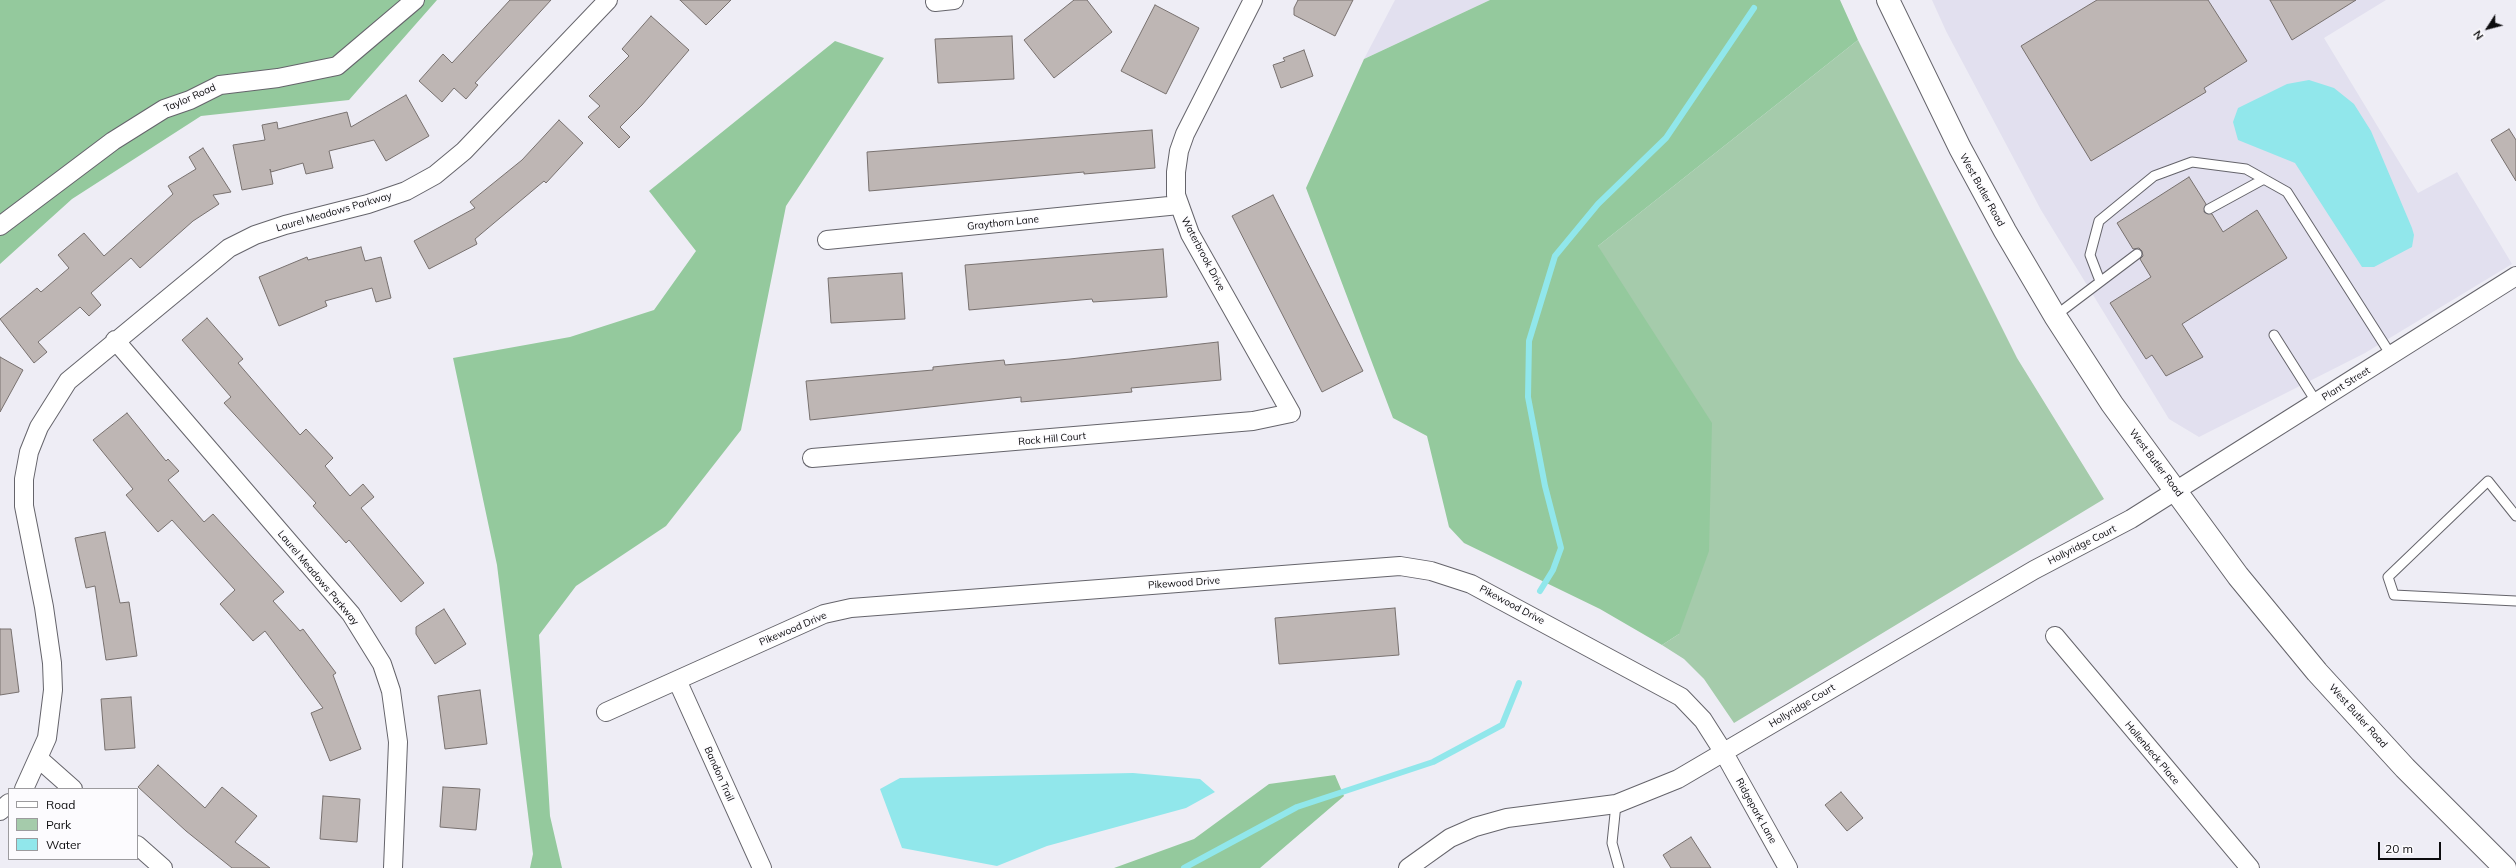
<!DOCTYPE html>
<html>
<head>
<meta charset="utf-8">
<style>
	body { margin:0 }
	#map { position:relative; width:2516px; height:868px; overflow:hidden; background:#eeedf5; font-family:Mulish,sans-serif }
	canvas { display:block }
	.legend { position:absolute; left:8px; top:788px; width:130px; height:72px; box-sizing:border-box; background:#fcfbfe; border:1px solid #9c9b9e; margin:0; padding:5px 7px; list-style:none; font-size:12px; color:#0c0c0e }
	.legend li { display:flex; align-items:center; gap:8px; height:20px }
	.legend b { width:20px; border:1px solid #9c9b9e }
	.north { position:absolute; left:2468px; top:8px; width:40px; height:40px; -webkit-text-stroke:3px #fcfbfe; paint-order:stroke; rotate:234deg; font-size:11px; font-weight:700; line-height:16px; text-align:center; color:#0c0c0e }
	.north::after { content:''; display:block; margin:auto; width:14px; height:18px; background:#0c0c0e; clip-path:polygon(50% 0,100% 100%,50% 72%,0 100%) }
	.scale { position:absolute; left:2378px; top:842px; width:63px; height:18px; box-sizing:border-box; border:2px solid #0c0c0e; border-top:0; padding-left:5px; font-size:12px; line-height:14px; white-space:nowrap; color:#0c0c0e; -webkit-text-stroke:3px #fcfbfe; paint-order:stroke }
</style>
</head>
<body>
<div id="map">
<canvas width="2516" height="868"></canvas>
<ul class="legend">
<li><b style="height:5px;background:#fff"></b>Road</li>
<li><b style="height:11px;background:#a5cbab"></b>Park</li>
<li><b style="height:11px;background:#91e7eb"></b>Water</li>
</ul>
<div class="north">N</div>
<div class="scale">20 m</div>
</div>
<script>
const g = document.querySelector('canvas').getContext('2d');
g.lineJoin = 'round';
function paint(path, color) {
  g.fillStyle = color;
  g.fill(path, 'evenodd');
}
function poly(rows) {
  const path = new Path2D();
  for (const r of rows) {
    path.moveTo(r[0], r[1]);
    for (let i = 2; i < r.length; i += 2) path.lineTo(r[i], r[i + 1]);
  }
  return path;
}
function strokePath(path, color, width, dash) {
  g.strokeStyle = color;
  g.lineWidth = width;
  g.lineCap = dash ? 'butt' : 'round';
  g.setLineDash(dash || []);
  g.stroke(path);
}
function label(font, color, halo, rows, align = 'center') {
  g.font = font + ' Mulish,sans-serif';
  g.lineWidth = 3;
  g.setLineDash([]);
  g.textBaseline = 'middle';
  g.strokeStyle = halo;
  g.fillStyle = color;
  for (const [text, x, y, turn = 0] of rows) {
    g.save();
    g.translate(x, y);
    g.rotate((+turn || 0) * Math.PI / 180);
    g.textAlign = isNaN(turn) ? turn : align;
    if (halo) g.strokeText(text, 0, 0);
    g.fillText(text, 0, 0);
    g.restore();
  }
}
paint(poly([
	[1395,0,1490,0,1364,59],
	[1932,0,2386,0,2324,38,2418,193,2457,172,2512,264,2365,353,2199,437,2169,419,2041,210,1946,31]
]), '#e2e0ef');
paint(poly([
	[1858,40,2017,358,2104,499,1734,723,1704,679,1684,659,1662,645,1679,634,1598,246]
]), '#a5cbab');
paint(poly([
	[0,0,437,0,349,100,201,116,72,199,0,264],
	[1490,0,1840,0,1858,40,1598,246,1712,423,1709,551,1679,634,1662,645,1600,609,1464,543,1449,527,1427,436,1393,418,1306,188,1364,59],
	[835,41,884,58,786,206,741,430,666,526,576,586,539,635,550,816,562,868,530,868,533,854,497,565,453,358,570,337,654,310,696,251,649,191],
	[1335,775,1344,796,1260,868,1114,868,1194,839,1269,784]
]), '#94c99d');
paint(poly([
	[2309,80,2334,88,2354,104,2371,131,2412,228,2414,235,2412,247,2374,267,2362,267,2295,163,2238,140,2233,122,2238,108,2287,84],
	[1133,773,1200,779,1215,792,1186,808,1047,846,997,866,902,848,880,789,900,778]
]), '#91e7eb');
strokePath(poly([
	[1540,591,1553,570,1561,548,1545,486,1528,397,1529,341,1555,256,1598,204,1666,138,1754,8],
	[1184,868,1297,807,1433,762,1502,725,1519,683]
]), '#91e7eb', 6);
const building = poly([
	[510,0,551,0,475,83,478,85,466,99,454,88,442,102,419,81,443,54,452,63,510,0],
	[680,0,731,0,706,25,680,0],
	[1074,0,1087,0,1112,32,1054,78,1024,40,1074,0],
	[1298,0,1353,0,1335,36,1294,15,1294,8,1298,0],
	[2097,0,2208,0,2247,61,2204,88,2206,92,2091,161,2021,46,2097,0],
	[2270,0,2356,0,2292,40,2270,0],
	[1155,5,1199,28,1166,94,1121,71,1155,5],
	[651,16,689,50,642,105,620,127,630,137,619,148,588,117,600,106,589,96,629,56,622,49,651,16],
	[1012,36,1014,79,938,83,935,39,1012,36],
	[1304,50,1313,76,1281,88,1273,65,1285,61,1283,58,1304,50],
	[406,95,429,136,386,161,374,140,329,151,333,168,306,174,303,163,271,172,270,169,273,184,242,190,233,145,265,140,262,125,277,122,278,129,347,112,351,127,406,95],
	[559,120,583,143,546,183,544,181,475,239,477,244,429,269,414,241,475,208,470,202,522,160,559,120],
	[2509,129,2516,140,2516,181,2491,140,2509,129],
	[1152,130,1155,168,1084,174,1084,172,869,191,867,152,1152,130],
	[203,148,231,192,213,195,219,204,193,221,140,268,131,258,91,293,101,305,89,316,80,307,38,342,47,352,34,363,0,319,37,288,41,292,69,268,58,255,84,233,104,256,173,194,168,186,196,169,189,157,203,148],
	[2189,177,2206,204,2204,212,2212,214,2223,232,2257,210,2287,258,2182,324,2203,357,2166,376,2152,355,2146,359,2110,303,2151,277,2140,259,2143,256,2142,251,2139,248,2133,249,2117,223,2189,177],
	[1273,195,1363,371,1322,392,1232,216,1273,195],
	[361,247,365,261,381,257,391,298,376,302,372,288,325,301,327,306,279,326,259,277,307,257,308,260,361,247],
	[1163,249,1167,297,1093,302,1092,299,969,310,965,265,1163,249],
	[902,273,905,319,831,323,828,278,902,273],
	[207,318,243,359,238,363,300,435,306,429,333,458,325,466,350,496,363,484,374,497,361,508,424,583,401,602,349,540,346,543,313,506,316,503,224,403,231,397,182,340,207,318],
	[1218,342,1221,380,1131,388,1132,392,1110,394,1021,402,1021,397,810,420,806,381,933,370,933,367,1004,360,1005,365,1070,359,1218,342],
	[0,357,23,370,0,412,0,357],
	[127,413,166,461,168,459,179,471,168,480,204,522,213,514,284,592,273,601,300,631,303,629,336,673,333,675,361,749,330,761,311,713,323,708,265,631,253,641,220,604,235,590,172,520,158,532,126,495,133,489,93,440,127,413],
	[105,532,120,603,129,602,137,656,106,660,95,586,86,588,75,538,105,532],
	[1395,608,1399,655,1279,664,1275,618,1395,608],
	[444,609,466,644,435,664,416,634,416,627,444,609],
	[0,629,11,629,19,692,0,695,0,629],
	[480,690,487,744,445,749,438,696,480,690],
	[131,697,135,748,105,750,101,699,131,697],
	[158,765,205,808,222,787,257,816,235,842,270,868,232,868,186,831,138,787,158,765],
	[443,787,480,789,476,830,440,827,443,787],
	[1841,792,1863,818,1847,831,1825,805,1841,792],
	[323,796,360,799,357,842,320,839,323,796],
	[1691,837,1711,868,1671,868,1663,855,1691,837]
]);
paint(building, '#beb6b4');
strokePath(building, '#78716f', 1);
const lane = poly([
	[2209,209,2264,179],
	[2100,281,2090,255,2099,221,2154,176,2192,162,2246,169,2287,192,2391,355],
	[2055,316,2137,254],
	[2274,335,2317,403],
	[2516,516,2488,481,2388,577,2394,595,2516,601],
	[1616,804,1612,843,1619,868]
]);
const street = poly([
	[935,2,954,0],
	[0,226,113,141,164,109,190,100,220,85,278,78,337,66,415,0],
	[827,240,1179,205],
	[115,340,351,614,382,664,391,691,398,742,393,868],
	[812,458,1253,421,1291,413,1190,234,1176,195,1176,172,1179,151,1185,134,1253,0],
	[2055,636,2250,868],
	[677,680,762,868],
	[606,712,824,614,851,608,1400,566,1431,571,1471,584,1681,697,1703,720,1724,753,1788,868],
	[38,758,73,789],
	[24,789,47,738,53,690,52,663,44,607,24,506,24,479,29,452,39,427,68,381,229,248,255,235,285,225,368,204,406,191,435,175,464,151,608,0],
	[0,811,9,803],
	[137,845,163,868],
	[1408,868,1450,838,1475,827,1507,818,1616,804,1678,779,2034,570,2131,519,2516,276]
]);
const primary = poly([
	[1888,0,1960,148,2005,231,2055,316,2112,404,2238,576,2317,672,2405,768,2505,868]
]);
strokePath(lane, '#65646b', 11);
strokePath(street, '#65646b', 20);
strokePath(primary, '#65646b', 24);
strokePath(lane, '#fff', 9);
strokePath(street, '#fff', 18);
strokePath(primary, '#fff', 22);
label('10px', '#0c0c0e', '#fcfbfe', [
	["Taylor Road",190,98,-24],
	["West Butler Road",1982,190,61],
	["Laurel Meadows Parkway",334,212,-16],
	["Graythorn Lane",1003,223,-6],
	["Waterbrook Drive",1203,254,62],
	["Plant Street",2346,384,-32],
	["Rock Hill Court",1052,439,-5],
	["West Butler Road",2156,463,53],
	["Hollyridge Court",2082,545,-27],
	["Laurel Meadows Parkway",318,578,50],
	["Pikewood Drive",1184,583,-4],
	["Pikewood Drive",1512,605,28],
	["Pikewood Drive",793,629,-23],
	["Hollyridge Court",1802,706,-31],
	["West Butler Road",2358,716,48],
	["Hollenbeck Place",2152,753,50],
	["Bandon Trail",719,774,66],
	["Ridgepark Lane",1756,811,61]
]);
</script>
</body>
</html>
